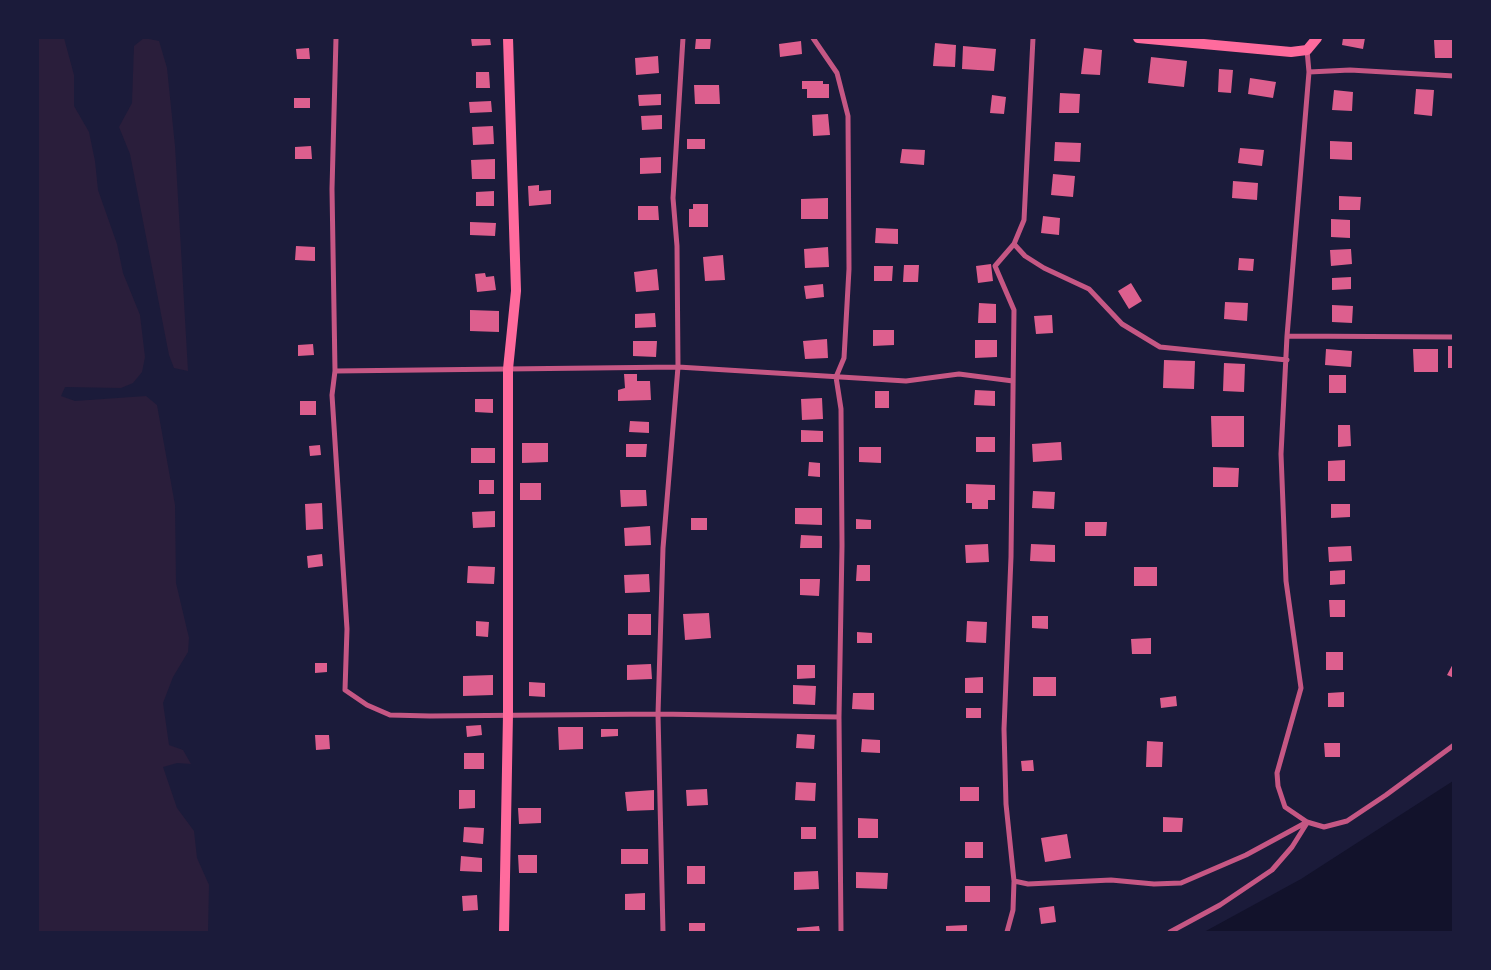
<!DOCTYPE html>
<html>
<head>
<meta charset="utf-8">
<style>
	body { margin:0 }
	#map { position:relative; width:1491px; height:970px; overflow:hidden; background:#1b1b3a; font-family:"DM Sans",sans-serif }
	canvas { display:block }
	.frame { position:absolute; inset:0; border:39px solid #1b1b3a; pointer-events:none }
</style>
</head>
<body>
<div id="map">
<canvas width="1491" height="970"></canvas>
<div class="frame"></div>
</div>
<script>
const g = document.querySelector('canvas').getContext('2d');
g.lineJoin = 'round';
function paint(path, color) {
  g.fillStyle = color;
  g.fill(path, 'evenodd');
}
function poly(rows) {
  const path = new Path2D();
  for (const r of rows) {
    path.moveTo(r[0], r[1]);
    for (let i = 2; i < r.length; i += 2) path.lineTo(r[i], r[i + 1]);
  }
  return path;
}
function strokePath(path, color, width, dash) {
  g.strokeStyle = color;
  g.lineWidth = width;
  g.lineCap = dash ? 'butt' : 'round';
  g.setLineDash(dash || []);
  g.stroke(path);
}
paint(poly([
	[38,38,64,38,74,75,74,106,89,132,95,161,98,190,117,244,123,273,140,315,145,357,142,372,133,383,121,388,65,387,61,396,75,401,146,396,157,405,175,505,176,583,189,638,188,652,173,677,163,703,169,745,183,750,191,764,177,763,163,767,177,808,194,831,197,858,209,885,208,932,38,932],
	[144,38,159,41,167,68,175,146,188,371,174,368,169,355,130,154,119,127,132,103,134,46]
]), '#2a1e3b');
paint(poly([
	[1453,781,1453,932,1204,932,1301,879]
]), '#12122b');
paint(poly([
	[471,38,490,38,491,45,472,46],
	[696,38,711,38,710,49,695,49],
	[1343,38,1365,38,1363,49,1342,45],
	[1434,40,1454,40,1454,58,1435,58],
	[801,41,802,54,780,57,779,44],
	[935,43,956,45,955,67,933,66],
	[963,46,996,49,994,71,962,69],
	[309,48,310,59,297,59,296,49],
	[1084,48,1102,50,1100,75,1081,74],
	[658,56,659,73,636,75,635,58],
	[1151,57,1187,61,1184,87,1148,83],
	[1219,69,1233,70,1231,93,1218,92],
	[476,72,489,72,490,88,476,88],
	[1250,78,1276,82,1273,98,1248,94],
	[802,81,823,81,823,84,829,84,829,98,807,98,807,89,802,89],
	[694,85,719,85,720,104,695,104],
	[1416,89,1434,90,1432,116,1414,114],
	[1334,90,1353,92,1352,111,1332,110],
	[1060,93,1080,94,1079,113,1059,113],
	[661,94,661,105,639,106,638,95],
	[992,95,1006,97,1004,114,990,113],
	[294,98,310,98,310,108,294,108],
	[491,101,492,112,470,113,469,102],
	[828,114,830,135,813,136,812,115],
	[662,115,662,129,642,130,641,116],
	[493,126,494,144,473,145,472,127],
	[687,139,705,139,705,149,687,149],
	[1330,141,1352,142,1352,160,1330,159],
	[1055,142,1081,143,1080,162,1054,161],
	[311,146,312,159,295,159,295,147],
	[1240,148,1264,150,1262,166,1238,163],
	[902,149,925,150,924,165,900,163],
	[661,157,661,173,640,174,640,158],
	[495,159,495,179,472,179,471,160],
	[1053,174,1075,176,1073,197,1051,195],
	[1233,181,1258,183,1257,200,1232,198],
	[539,185,539,191,551,190,551,204,529,206,528,186],
	[494,191,494,206,476,206,476,192],
	[1339,196,1361,197,1360,210,1339,210],
	[828,198,828,219,801,219,801,199],
	[693,204,708,204,708,227,689,227,689,209,693,209],
	[638,206,658,206,659,220,638,220],
	[1043,216,1060,218,1059,235,1041,233],
	[1331,219,1350,220,1350,238,1331,237],
	[470,222,496,223,495,236,470,235],
	[876,228,898,229,898,244,875,243],
	[296,246,315,247,315,261,295,260],
	[828,247,829,267,805,268,804,249],
	[1351,249,1352,264,1331,266,1330,250],
	[723,255,725,280,705,281,703,257],
	[1239,258,1254,259,1253,271,1238,270],
	[991,264,993,281,978,283,976,266],
	[904,265,919,265,918,282,903,282],
	[874,266,893,266,892,281,874,281],
	[657,269,659,290,636,292,634,272],
	[485,273,486,277,494,276,496,290,477,292,475,274],
	[1351,277,1351,289,1332,290,1332,278],
	[1131,283,1142,301,1129,309,1118,291],
	[823,284,824,297,806,299,804,286],
	[1225,302,1248,303,1247,321,1224,319],
	[979,303,996,304,996,323,978,323],
	[1332,305,1353,306,1352,323,1332,322],
	[470,310,499,311,499,332,470,331],
	[655,313,656,327,635,328,635,314],
	[1052,315,1053,333,1036,334,1034,316],
	[873,330,894,330,894,345,873,346],
	[827,339,828,358,805,359,803,341],
	[975,340,997,340,997,357,975,358],
	[633,341,657,341,656,357,633,356],
	[313,344,314,355,298,356,298,345],
	[1448,346,1454,346,1454,368,1448,368],
	[1326,349,1352,351,1351,367,1325,365],
	[1413,349,1438,349,1438,372,1414,372],
	[1164,360,1195,361,1194,389,1163,388],
	[1224,363,1245,364,1244,392,1223,391],
	[624,374,637,374,637,381,650,381,651,400,618,401,618,390,625,388],
	[1329,375,1346,375,1346,393,1329,393],
	[975,390,995,391,995,406,974,405],
	[875,391,889,391,889,408,875,408],
	[822,398,823,419,802,420,801,399],
	[475,399,493,399,493,413,475,412],
	[300,401,316,401,316,415,300,415],
	[1211,416,1244,416,1244,447,1212,447],
	[630,421,649,422,649,433,629,432],
	[1338,425,1350,425,1351,446,1338,447],
	[801,430,823,431,823,442,801,442],
	[976,437,995,437,995,452,976,452],
	[1061,442,1062,460,1033,462,1032,444],
	[522,443,548,443,548,462,522,463],
	[626,444,647,444,646,457,626,457],
	[320,445,321,455,310,456,309,446],
	[859,447,881,447,881,463,859,462],
	[471,448,495,448,495,463,471,463],
	[1345,460,1345,481,1328,481,1328,461],
	[809,462,820,463,820,477,808,476],
	[1213,467,1239,468,1238,487,1213,487],
	[479,480,494,480,494,494,479,494],
	[520,483,541,483,541,500,520,500],
	[966,484,995,485,995,500,988,500,988,509,972,509,972,503,966,503],
	[620,490,646,490,647,506,621,507],
	[1033,491,1055,492,1054,509,1032,508],
	[322,503,323,529,306,530,305,504],
	[1331,504,1350,504,1350,517,1331,518],
	[795,508,822,508,822,525,795,524],
	[495,511,495,527,473,528,472,512],
	[691,518,707,518,707,530,691,530],
	[856,519,871,520,871,529,856,529],
	[1085,522,1107,522,1106,536,1085,536],
	[650,526,651,545,625,546,624,528],
	[801,535,822,536,822,548,800,548],
	[988,544,989,562,966,563,965,545],
	[1031,544,1055,545,1055,562,1030,561],
	[1351,546,1352,561,1329,562,1328,547],
	[322,554,323,566,308,568,307,556],
	[857,565,870,565,870,581,856,581],
	[468,566,495,567,494,584,467,583],
	[1134,567,1157,567,1157,586,1134,586],
	[1345,570,1345,584,1330,585,1330,571],
	[649,574,650,592,625,593,624,575],
	[800,579,820,579,819,596,800,595],
	[1329,600,1345,600,1345,617,1330,617],
	[709,613,711,638,685,640,683,614],
	[628,614,651,614,651,635,628,635],
	[1032,616,1048,616,1048,629,1032,628],
	[476,621,489,622,488,637,476,636],
	[967,621,987,622,986,643,966,642],
	[857,632,872,633,872,643,857,643],
	[1151,638,1151,654,1132,654,1131,639],
	[1326,652,1343,652,1343,670,1326,670],
	[1454,662,1454,678,1447,675],
	[315,663,327,663,327,672,315,673],
	[651,664,652,679,627,680,627,665],
	[797,665,815,665,815,678,797,679],
	[493,675,493,695,463,696,463,676],
	[983,677,983,693,965,693,965,678],
	[1033,677,1056,677,1056,696,1033,696],
	[529,682,545,683,545,697,529,696],
	[793,685,816,686,815,705,793,704],
	[1344,692,1344,707,1328,707,1328,693],
	[853,693,874,693,874,710,852,709],
	[1176,696,1177,706,1161,708,1160,698],
	[966,708,981,708,981,718,966,718],
	[481,725,482,735,467,737,466,726],
	[558,727,583,727,583,749,559,750],
	[601,729,618,729,618,736,601,737],
	[797,734,815,735,814,749,796,748],
	[315,735,329,735,330,749,316,750],
	[862,739,880,740,880,753,861,752],
	[1147,741,1163,742,1162,767,1146,767],
	[1324,743,1340,743,1340,757,1325,757],
	[464,753,484,753,484,769,464,769],
	[1033,760,1034,771,1022,771,1021,761],
	[796,782,816,783,815,801,795,800],
	[960,787,979,787,979,801,960,801],
	[707,789,708,805,687,806,686,790],
	[459,790,475,790,475,808,459,809],
	[654,790,654,810,627,811,625,792],
	[518,808,541,808,541,823,519,824],
	[1163,817,1183,818,1182,832,1163,832],
	[858,818,878,819,878,838,858,838],
	[464,827,484,828,483,844,463,842],
	[801,827,816,827,816,839,801,839],
	[1067,834,1071,858,1045,862,1041,838],
	[965,842,983,842,983,858,965,858],
	[621,849,648,849,648,864,621,864],
	[518,855,537,855,537,873,519,873],
	[461,856,482,858,482,872,460,871],
	[687,866,705,866,705,884,687,884],
	[818,871,819,889,794,890,794,872],
	[856,872,888,873,887,889,856,888],
	[965,886,990,886,990,902,965,902],
	[645,893,645,910,625,910,625,894],
	[477,895,478,910,463,911,462,896],
	[1054,906,1056,922,1041,924,1039,908],
	[689,923,705,923,705,932,689,932],
	[967,925,967,932,946,932,946,926],
	[819,926,820,932,797,932,797,928]
]), '#dd5f8e');
strokePath(poly([
	[336,38,332,189,335,371,332,395,347,629,345,690,367,705,390,715,430,716,658,714,839,717],
	[813,38,837,73,848,116,849,269,844,358,836,377,841,409,842,546,839,717,841,932],
	[1307,50,1309,72,1287,336,1281,454,1286,581,1301,688,1277,773,1278,786,1285,807,1307,822,1324,827,1347,821,1386,795,1454,745],
	[1309,72,1350,70,1454,76],
	[1014,244,1025,256,1044,268,1089,289,1122,324,1160,347,1287,360],
	[1287,336,1454,337],
	[335,371,678,367,906,381,959,374,1013,381],
	[1014,881,1028,884,1111,880,1154,884,1181,883,1246,855,1307,822],
	[663,932,658,714,663,548,678,367,677,246,673,198,683,38],
	[1007,932,1013,910,1014,881,1006,804,1004,729,1011,557,1014,310,995,266,1014,244,1024,220,1033,38],
	[1170,932,1220,905,1272,870,1292,847,1307,823]
]), '#c65784', 5);
strokePath(poly([
	[1138,38,1291,52,1307,50,1317,38],
	[504,932,508,714,508,369,516,291,508,38]
]), '#ff6b9d', 10);
</script>
</body>
</html>
